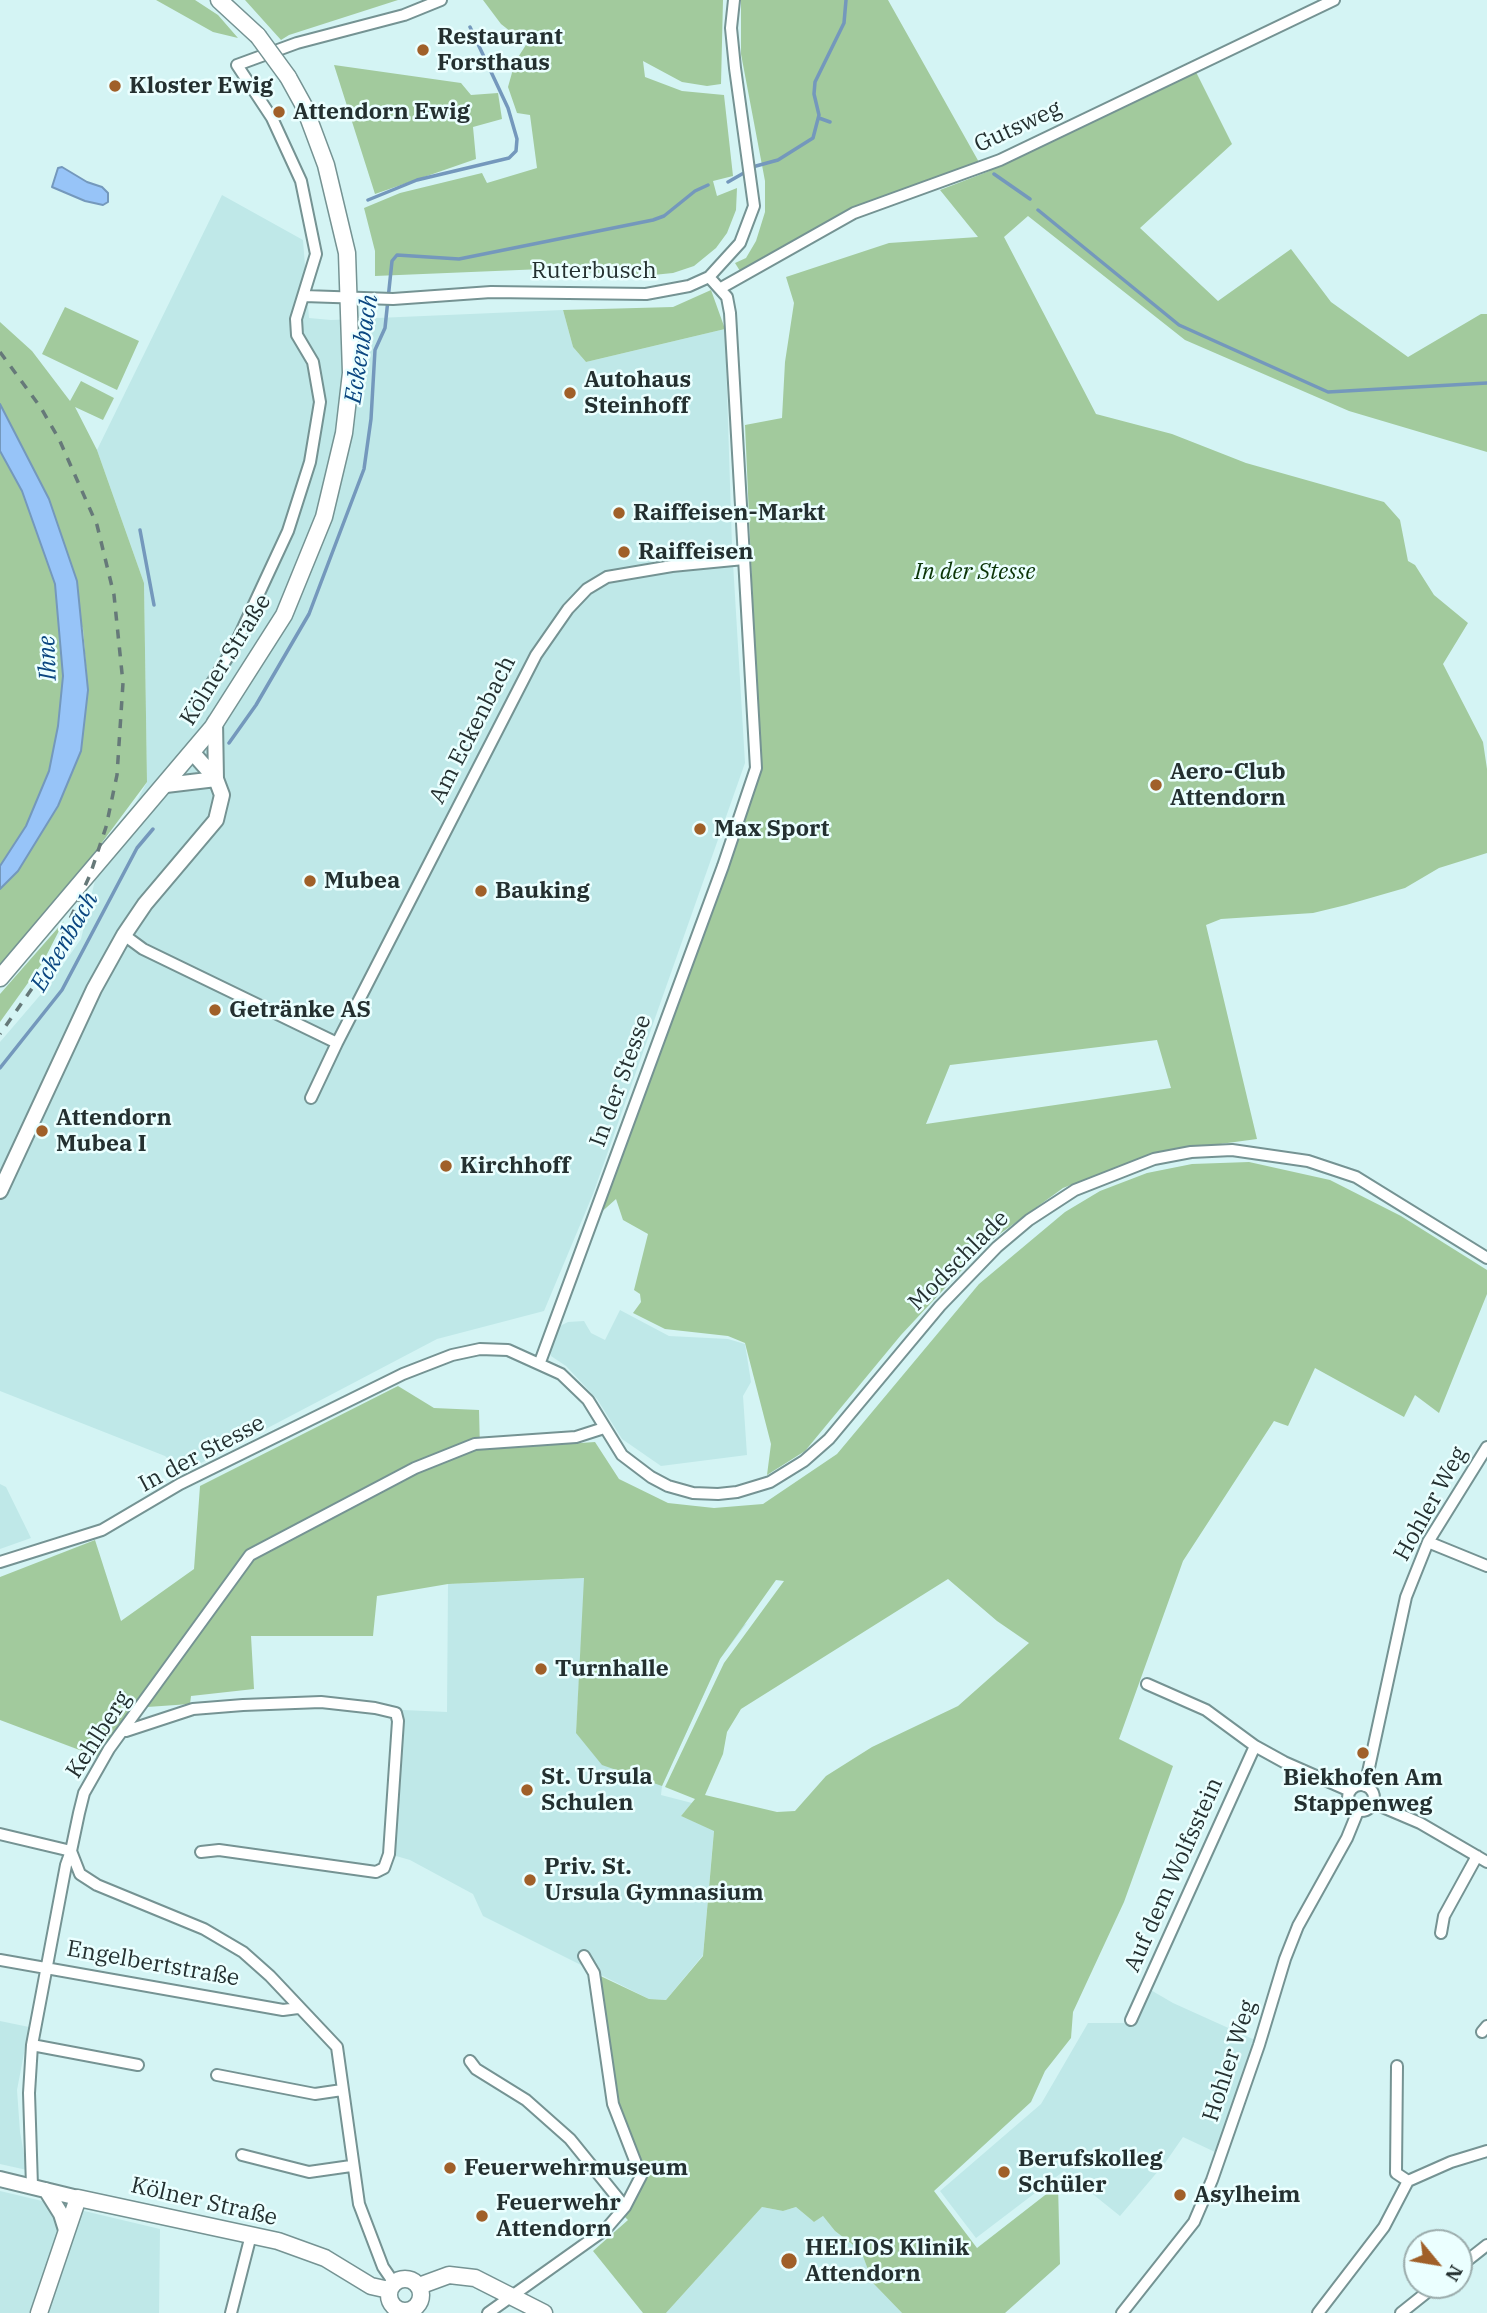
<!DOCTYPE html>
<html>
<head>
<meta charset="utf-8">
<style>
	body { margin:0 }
	#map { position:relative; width:1487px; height:2313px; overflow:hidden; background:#d4f4f4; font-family:"IBM Plex Serif",serif }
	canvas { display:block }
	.north { position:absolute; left:1403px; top:2229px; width:70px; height:70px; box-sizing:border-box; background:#ebffff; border:2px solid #9bacac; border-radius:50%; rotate:120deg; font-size:19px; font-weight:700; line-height:28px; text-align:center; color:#243030 }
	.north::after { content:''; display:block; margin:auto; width:24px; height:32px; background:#a06029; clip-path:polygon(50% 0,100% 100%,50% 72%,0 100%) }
</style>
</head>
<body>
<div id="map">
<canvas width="1487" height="2313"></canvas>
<div class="north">N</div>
</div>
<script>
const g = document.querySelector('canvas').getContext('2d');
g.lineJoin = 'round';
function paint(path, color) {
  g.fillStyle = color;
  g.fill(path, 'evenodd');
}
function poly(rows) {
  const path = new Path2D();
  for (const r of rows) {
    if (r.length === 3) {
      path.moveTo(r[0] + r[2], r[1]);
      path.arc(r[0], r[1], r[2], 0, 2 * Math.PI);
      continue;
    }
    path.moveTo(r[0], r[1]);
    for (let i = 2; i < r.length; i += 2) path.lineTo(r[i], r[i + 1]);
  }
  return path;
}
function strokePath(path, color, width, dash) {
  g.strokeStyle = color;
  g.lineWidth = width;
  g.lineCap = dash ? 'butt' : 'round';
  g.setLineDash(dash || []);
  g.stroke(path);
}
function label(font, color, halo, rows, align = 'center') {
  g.font = font + ' "IBM Plex Serif",serif';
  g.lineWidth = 5;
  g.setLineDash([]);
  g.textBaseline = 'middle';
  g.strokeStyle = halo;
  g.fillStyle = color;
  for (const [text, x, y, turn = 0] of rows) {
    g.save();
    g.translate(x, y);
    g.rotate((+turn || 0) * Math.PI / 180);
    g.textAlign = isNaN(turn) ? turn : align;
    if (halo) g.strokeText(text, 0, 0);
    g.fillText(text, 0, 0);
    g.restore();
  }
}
paint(poly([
	[222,195,303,240,309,318,331,320,563,310,573,347,586,362,725,329,732,546,745,763,593,1194,544,1311,437,1339,182,1473,165,1456,0,1391,0,1042,48,986,81,939,96,876,147,782,144,583,97,450],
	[620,1310,669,1336,728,1339,745,1344,751,1382,743,1396,747,1455,661,1466,622,1439,597,1399,566,1366,551,1356,550,1351,558,1327,568,1322,584,1321,591,1333,605,1340],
	[0,1484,6,1487,31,1538,0,1549],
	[585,1578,576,1733,747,1623,720,1659,662,1786,661,1795,692,1803,681,1816,714,1830,703,1955,666,2000,649,1999,483,1916,473,1894,410,1860,389,1854,396,1713,403,1710,447,1712,448,1584],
	[1149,1989,1173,2003,1255,2040,1215,2152,1183,2137,1165,2163,1120,2216,1064,2171,976,2238,940,2191,1041,2104,1088,2023,1132,2023],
	[0,2021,29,2027,17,2090,20,2132,27,2170,0,2164],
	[0,2191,160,2229,159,2313,0,2313],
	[762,2207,783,2211,796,2207,814,2222,823,2216,835,2231,861,2251,873,2283,902,2313,666,2313]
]), '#bfe8e8');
paint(poly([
	[156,0,195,0,218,15,238,38,213,32],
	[245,0,398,0,289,35,281,40],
	[483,0,723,0,721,84,707,86,682,82,643,61,645,77,682,91,724,95,733,176,713,181,717,196,737,188,736,210,727,233,716,248,694,266,673,273,643,276,543,269,375,276,375,251,364,208,400,193,482,173,487,183,537,168,530,115,517,113,508,87,515,62,531,37,515,35,501,24],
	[741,0,888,0,980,164,851,209,740,271,735,263,746,258,756,241,765,212,765,181,741,54],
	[334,65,461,83,471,95,498,93,502,119,473,127,476,159,375,194],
	[1195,70,1232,144,1140,228,1218,301,1291,249,1331,302,1408,357,1481,314,1487,314,1487,452,1349,411,1185,340,1028,216,1004,237,1096,414,1172,434,1246,463,1384,502,1400,520,1408,561,1415,565,1434,595,1468,623,1443,664,1483,742,1487,769,1487,853,1439,868,1405,888,1346,905,1313,913,1221,919,1206,925,1257,1139,1183,1149,1122,1165,1063,1188,986,1244,901,1335,805,1451,767,1475,771,1444,745,1343,728,1336,665,1329,633,1313,641,1302,640,1294,634,1290,648,1234,623,1220,616,1199,597,1216,760,766,745,425,782,418,785,362,794,303,786,277,889,243,978,237,940,190,987,172],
	[1157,1040,1171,1088,926,1124,950,1065],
	[711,290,725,329,586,362,573,347,563,310,673,307],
	[65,307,139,341,117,390,42,354],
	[0,322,32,351,70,401,81,381,114,398,103,420,75,407,97,450,144,583,147,782,89,860,0,966,0,889,18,871,58,806,81,751,88,690,83,629,22,491,55,584,63,676,58,726,49,771,26,826,0,866],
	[64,921,43,962,0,1022,0,994],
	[1249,1162,1330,1180,1401,1216,1487,1270,1487,1294,1439,1413,1415,1395,1404,1417,1315,1368,1288,1426,1274,1421,1183,1561,1119,1739,1173,1766,1124,1902,1073,2012,1071,2038,1045,2071,1031,2102,934,2191,977,2248,1058,2185,1060,2264,1005,2313,902,2313,873,2283,861,2251,835,2231,823,2216,814,2222,796,2207,783,2211,762,2207,666,2313,643,2313,593,2251,628,2220,621,2213,641,2176,613,2104,594,1973,649,1999,666,2000,703,1956,714,1831,681,1816,695,1799,665,1787,724,1663,784,1581,776,1580,720,1659,662,1786,602,1765,576,1733,584,1578,448,1584,377,1596,373,1636,251,1636,254,1689,191,1696,190,1704,133,1708,98,1757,0,1720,0,1577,95,1540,121,1621,194,1569,200,1486,398,1386,434,1408,479,1410,480,1450,595,1442,619,1479,668,1503,714,1508,763,1504,837,1454,979,1284,1065,1212,1100,1191,1147,1173,1192,1164],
	[948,1579,997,1621,1029,1643,958,1706,872,1747,826,1776,795,1811,777,1812,705,1795,723,1754,727,1732,741,1709]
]), '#a2ca9d');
const water = poly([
	[62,167,87,182,102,187,108,193,108,202,103,205,85,201,52,187,58,168,62,167],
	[0,404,49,499,77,581,88,690,81,751,58,806,18,871,0,889,0,866,26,826,49,771,58,726,63,676,55,584,22,491,0,451,0,404]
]);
paint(water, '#97c4f8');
strokePath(water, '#7498bc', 2);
strokePath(poly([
	[819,118,830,122],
	[994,174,1030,199],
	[728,182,756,166,778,160,813,138,819,115,814,94,815,82,844,23,846,0],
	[368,200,417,180,509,158,516,151,517,139,508,108,470,27],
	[1038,210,1179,325,1328,392,1487,383],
	[140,530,154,605],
	[229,743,256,705,309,614,364,469,371,419,375,350,385,328,392,261,397,255,459,259,653,220,664,216,695,191,708,185],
	[0,1068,62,990,137,848,153,829]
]), '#7498bc', 3.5);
const minor = poly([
	[721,288,854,213,1000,160,1334,0],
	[304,296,393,299,491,292,646,294,689,286,709,277,740,243,754,206,735,68,731,28,734,0],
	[207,691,235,645,288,531,310,462,320,402,313,362,297,335,296,319,316,254,301,181,272,118,237,65,297,43,404,15,441,0],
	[124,935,143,949,337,1043,311,1098],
	[337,1043,536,655,568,609,587,589,607,577,672,566,744,559],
	[540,1362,723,866,756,768,730,313,727,297,709,277],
	[1428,1542,1487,1566],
	[0,1562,102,1530,180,1484,403,1374,452,1355,480,1349,508,1350,561,1374,588,1400,622,1455,651,1477,668,1486,693,1493,718,1494,737,1492,770,1482,804,1461,829,1439,940,1306,997,1247,1029,1220,1075,1190,1154,1159,1191,1152,1232,1150,1308,1161,1356,1177,1487,1258],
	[1147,1684,1206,1710,1255,1746,1284,1762,1350,1791],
	[126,1731,193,1709,243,1705,321,1702,375,1708,396,1713,398,1721,389,1854,384,1868,376,1872,219,1850,201,1852],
	[1361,1798,13],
	[1365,1786,1406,1597,1428,1542,1487,1447],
	[1373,1803,1420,1823,1487,1862],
	[0,1834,71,1851,66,1865,32,2045,29,2093,32,2186],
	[1441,1933,1444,1916,1477,1856],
	[0,1960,283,2010,298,2008],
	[1131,2020,1255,1746],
	[1482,2032,1487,2026],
	[32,2045,138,2065],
	[470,2061,476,2069,526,2100,570,2139,625,2207],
	[1397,2066,1396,2173,1408,2181],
	[217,2075,315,2094,342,2090],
	[242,2155,309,2172,351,2166],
	[1459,2267,1487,2245],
	[394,2283,383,2267,359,2204,337,2047,270,1976,243,1952,204,1929,97,1885,80,1874,71,1851,79,1813,84,1793,109,1749,250,1555,415,1468,475,1444,576,1437,604,1428],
	[410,2311,411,2313],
	[231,2313,251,2235],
	[488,2313,606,2229,625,2207,641,2176,613,2104,594,1973,584,1956],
	[1122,2313,1194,2222,1212,2180,1259,2045,1285,1959,1298,1926,1347,1838,1358,1811],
	[1318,2313,1384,2227,1408,2181,1451,2162,1487,2151],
	[1401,2313,1436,2285]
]);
const tertiary = poly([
	[215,722,216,779],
	[166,785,216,779],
	[0,1191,94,989,124,935,145,904,216,820,222,795,216,779,193,753],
	[0,2179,78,2198],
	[46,2190,61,2214,66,2230]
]);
const secondary = poly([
	[219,0,258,36],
	[0,978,212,728,284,615,324,517,344,433,351,373,347,253,326,165,304,106,288,77],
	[405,2295,16],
	[419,2286,449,2275,475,2278,544,2313],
	[39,2313,78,2198,278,2241,325,2258,371,2286,389,2290]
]);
strokePath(minor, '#759393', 14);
strokePath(tertiary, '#759393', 18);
strokePath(secondary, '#759393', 19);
strokePath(minor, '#fff', 10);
strokePath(tertiary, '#fff', 14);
strokePath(secondary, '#fff', 16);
strokePath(poly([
	[0,352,41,408,59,439,97,525,114,595,123,683,117,775,106,827,90,875,50,963,0,1034]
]), '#667979', 3.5, [9, 9]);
const secondaryBridge = poly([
	[258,36,288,77]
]);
strokePath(secondaryBridge, '#759393', 19, []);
strokePath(secondaryBridge, '#fff', 16);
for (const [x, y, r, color] of [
	[423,50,7,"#a06029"],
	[115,86,7,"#a06029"],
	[279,112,7,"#a06029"],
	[570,393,7,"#a06029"],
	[619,513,7,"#a06029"],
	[624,552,7,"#a06029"],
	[1156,785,7,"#a06029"],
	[700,829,7,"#a06029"],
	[310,881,7,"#a06029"],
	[481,891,7,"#a06029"],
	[215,1010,7,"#a06029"],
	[42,1131,7,"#a06029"],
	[446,1166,7,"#a06029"],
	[541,1669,7,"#a06029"],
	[1363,1753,7,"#a06029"],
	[527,1790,7,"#a06029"],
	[530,1880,7,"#a06029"],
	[450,2168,7,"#a06029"],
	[1004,2172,7,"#a06029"],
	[1180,2195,7,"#a06029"],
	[482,2216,7,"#a06029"],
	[789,2261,9,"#a06029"]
]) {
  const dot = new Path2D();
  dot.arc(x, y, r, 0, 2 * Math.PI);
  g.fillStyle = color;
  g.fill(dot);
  strokePath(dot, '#ebffff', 2.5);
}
label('bold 23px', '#243030', '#ebffff', [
	["Restaurant",437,37],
	["Forsthaus",437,63],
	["Kloster Ewig",129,86],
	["Attendorn Ewig",293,112],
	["Autohaus",584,380],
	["Steinhoff",584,406],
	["Raiffeisen-Markt",633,513],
	["Raiffeisen",638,552],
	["Aero-Club",1170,772],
	["Attendorn",1170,798],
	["Max Sport",714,829],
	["Mubea",324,881],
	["Bauking",495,891],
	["Getränke AS",229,1010],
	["Attendorn",56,1118],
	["Mubea I",56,1144],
	["Kirchhoff",460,1166],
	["Turnhalle",555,1669],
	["St. Ursula",541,1777],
	["Schulen",541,1803],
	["Biekhofen Am",1363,1778,"center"],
	["Stappenweg",1363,1804,"center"],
	["Priv. St.",544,1867],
	["Ursula Gymnasium",544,1893],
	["Berufskolleg",1018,2159],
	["Schüler",1018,2185],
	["Feuerwehrmuseum",464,2168],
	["Asylheim",1194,2195],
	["Feuerwehr",496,2203],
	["Attendorn",496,2229],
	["HELIOS Klinik",805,2248],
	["Attendorn",805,2274]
], 'left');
label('23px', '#243030', '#ebffff', [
	["Gutsweg",1018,127,-25],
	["Ruterbusch",594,271],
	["Kölner Straße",226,660,-58],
	["Am Eckenbach",473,730,-63],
	["In der Stesse",621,1081,-70],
	["Modschlade",959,1261,-45],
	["In der Stesse",202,1454,-28],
	["Hohler Weg",1431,1504,-61],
	["Kehlberg",99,1735,-57],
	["Auf dem Wolfsstein",1174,1875,-66],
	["Engelbertstraße",153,1964,10],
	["Hohler Weg",1230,2061,-72],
	["Kölner Straße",204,2202,13]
]);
label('italic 23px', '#0b3407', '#ebffff', [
	["In der Stesse",975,572]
]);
label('italic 24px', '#0a4680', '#ebffff', [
	["Eckenbach",362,349,-81],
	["Ihne",48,658,-92],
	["Eckenbach",65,942,-60]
]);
</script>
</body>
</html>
